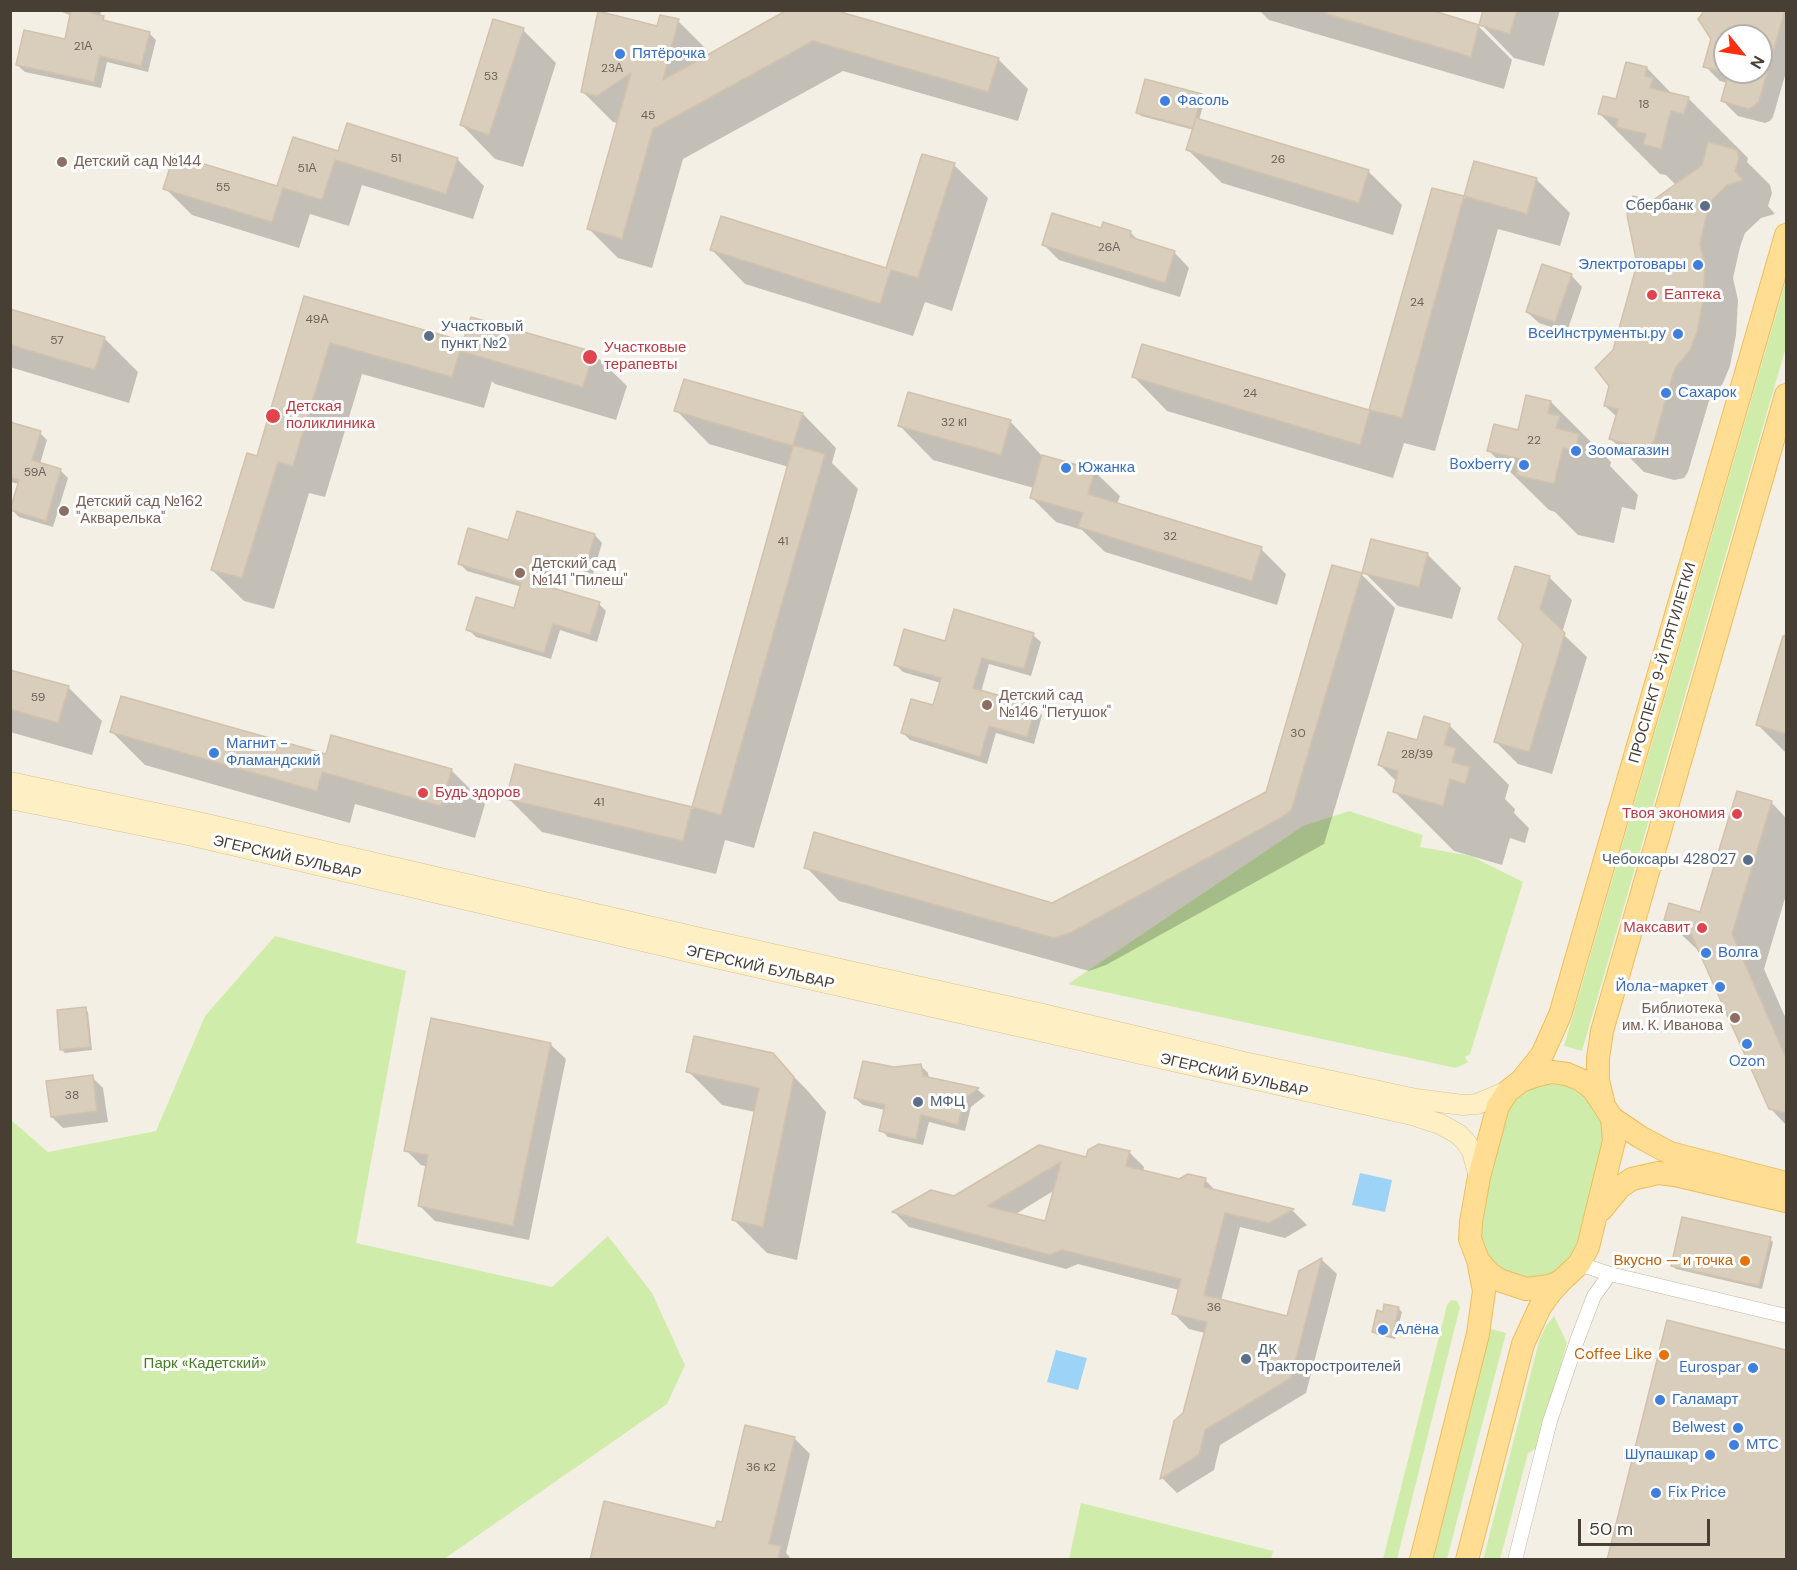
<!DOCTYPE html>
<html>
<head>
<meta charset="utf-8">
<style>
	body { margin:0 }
	#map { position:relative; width:1797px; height:1570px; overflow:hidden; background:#f4efe5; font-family:"DM Sans",sans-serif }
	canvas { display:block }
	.frame { position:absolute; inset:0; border:12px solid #473f34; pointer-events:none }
	.north { position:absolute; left:1713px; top:24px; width:60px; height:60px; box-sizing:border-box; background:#fff; border:2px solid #b5b2ae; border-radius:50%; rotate:120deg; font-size:16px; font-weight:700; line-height:24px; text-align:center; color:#473f34 }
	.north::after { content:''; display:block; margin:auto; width:21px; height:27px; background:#ff2f11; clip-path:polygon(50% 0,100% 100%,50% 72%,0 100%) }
	.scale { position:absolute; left:1578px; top:1519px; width:132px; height:27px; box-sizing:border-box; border:3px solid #473f34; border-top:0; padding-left:8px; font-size:18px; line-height:21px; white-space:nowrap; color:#473f34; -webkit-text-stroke:4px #fff; paint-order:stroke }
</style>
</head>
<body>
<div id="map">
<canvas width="1797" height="1570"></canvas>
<div class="frame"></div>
<div class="north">N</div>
<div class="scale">50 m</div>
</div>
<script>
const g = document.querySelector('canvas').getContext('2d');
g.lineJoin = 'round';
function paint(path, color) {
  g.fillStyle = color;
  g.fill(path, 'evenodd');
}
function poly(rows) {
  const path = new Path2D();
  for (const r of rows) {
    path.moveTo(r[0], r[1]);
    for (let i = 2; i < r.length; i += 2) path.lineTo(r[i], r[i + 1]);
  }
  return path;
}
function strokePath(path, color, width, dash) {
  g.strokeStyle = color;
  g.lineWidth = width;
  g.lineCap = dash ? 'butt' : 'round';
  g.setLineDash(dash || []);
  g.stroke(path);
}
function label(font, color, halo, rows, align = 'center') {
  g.font = font + ' "DM Sans",sans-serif';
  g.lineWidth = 6;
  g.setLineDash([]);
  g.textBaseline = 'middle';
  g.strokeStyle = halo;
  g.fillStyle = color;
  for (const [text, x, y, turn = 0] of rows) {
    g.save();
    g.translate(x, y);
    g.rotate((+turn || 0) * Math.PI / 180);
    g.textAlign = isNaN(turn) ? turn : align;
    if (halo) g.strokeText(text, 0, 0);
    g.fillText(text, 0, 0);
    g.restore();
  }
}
paint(poly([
	[1786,280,1786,347,1582,1051,1564,1046],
	[1349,811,1423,835,1420,847,1471,856,1523,882,1470,1054,1465,1057,1468,1062,1456,1068,1068,984,1303,826],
	[275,936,406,971,356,1243,552,1287,608,1236,652,1293,685,1365,667,1404,444,1559,11,1559,11,1120,48,1152,156,1131,205,1016],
	[1544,1084,1564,1085,1582,1094,1592,1104,1601,1122,1604,1139,1574,1253,1557,1270,1541,1277,1524,1278,1505,1271,1488,1256,1479,1236,1480,1221,1504,1113,1512,1099,1524,1090],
	[1451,1300,1457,1301,1460,1307,1397,1559,1383,1559,1447,1305],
	[1554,1316,1567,1343,1537,1448,1528,1453,1500,1559,1483,1560,1539,1341,1546,1326],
	[1491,1329,1506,1333,1447,1559,1433,1559],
	[1081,1503,1273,1551,1271,1559,1069,1559]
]), '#d0ecaa');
paint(poly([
	[1360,1173,1392,1180,1385,1212,1352,1205],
	[1056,1350,1087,1358,1078,1390,1047,1382]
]), '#9cd3f6');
paint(poly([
	[57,10,101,10,100,17,109,23,149,33,156,40,148,72,107,62,101,88,25,72,17,65,66,41,72,16],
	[790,10,998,59,1028,89,1018,121,843,71,683,159,652,268,618,258,588,228,618,123,613,122,583,92,658,28,678,21,708,51,706,58],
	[1259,10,1426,10,1478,26,1512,60,1504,89,1269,20],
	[1485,10,1560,10,1544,66,1514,58,1481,24],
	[1707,10,1786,10,1786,72,1773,117,1770,121,1765,123,1738,116,1723,101,1727,83,1720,81,1705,66,1712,39],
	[1725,36,1761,36,1761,72,1725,72],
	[523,30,556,63,523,167,495,159,462,125],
	[1647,68,1673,95,1688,98,1748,158,1747,162,1770,185,1772,193,1768,206,1775,214,1761,218,1745,233,1740,247,1733,278,1738,300,1736,335,1730,366,1723,383,1709,401,1688,472,1684,478,1674,480,1644,472,1611,439,1617,417,1605,406,1611,385,1615,351,1639,264,1652,202,1676,185,1666,175,1660,174,1600,114,1617,101],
	[1201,96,1205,99,1199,120,1368,171,1402,205,1393,235,1222,183,1188,150,1194,130,1141,116,1138,113],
	[339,153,457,159,484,186,473,219,362,185,349,226,310,214,299,248,192,215,165,188,278,188],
	[923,156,954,165,988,198,952,311,925,302,913,336,745,284,712,250,887,269],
	[1475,163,1536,179,1570,213,1560,246,1498,229,1435,451,1404,443,1393,478,1167,411,1134,377,1143,346,1370,411,1433,190,1465,198],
	[1102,230,1131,233,1140,242,1174,252,1189,268,1180,297,1059,260,1044,245],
	[1571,275,1582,287,1567,332,1539,323,1527,312],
	[305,298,464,344,593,353,627,386,616,420,495,384,492,381,484,408,362,374,325,497,309,493,274,609,244,601,212,570,258,458],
	[10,310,104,338,138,372,129,403,10,367],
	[685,380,803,414,836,448,832,463,858,489,754,848,725,840,716,874,542,832,508,798,516,766,693,809,789,467,709,444,676,410],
	[1551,402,1611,462,1610,466,1638,495,1635,510,1622,507,1614,543,1578,535,1555,512,1549,510,1489,451,1519,432],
	[1010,421,1043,457,1094,471,1120,496,1117,504,1261,549,1286,574,1277,605,1105,552,1082,530,1056,522,1031,497,1034,488,933,460,900,426],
	[10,424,40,433,47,440,40,464,60,470,68,478,53,527,19,517,12,510,20,484,10,482],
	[518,513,595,535,602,543,593,574,555,563,547,588,599,604,606,611,597,642,560,630,551,659,476,637,468,629,515,610,522,587,467,571,459,563,509,542],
	[1427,554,1461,588,1452,619,1398,606,1364,572],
	[1361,574,1395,608,1324,844,1106,965,1089,971,839,901,806,867,1053,905,1267,793],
	[1549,577,1572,600,1562,633,1587,657,1552,774,1518,764,1495,741],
	[1786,630,1786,753,1758,725],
	[1033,635,1041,642,1031,676,989,664,981,692,1035,707,1042,715,1034,744,996,733,987,764,910,740,903,733,934,707,941,683,903,672,895,664,946,643],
	[10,671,68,687,102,721,92,755,10,732],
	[1449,725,1509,785,1505,799,1515,809,1514,813,1529,828,1525,843,1510,838,1502,865,1454,851,1394,791,1397,782,1380,765],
	[112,732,451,770,485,804,475,838,355,804,350,823,145,765],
	[1771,802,1786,818,1786,895,1764,969,1786,1019,1786,1125,1770,1108,1702,954,1666,920,1701,914],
	[85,1009,88,1012,92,1050,65,1053,62,1050],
	[550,1044,566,1059,529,1240,435,1221,420,1206,428,1167,421,1165,406,1150],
	[772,1055,806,1089,826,1112,797,1260,767,1253,734,1220,755,1112,722,1105,688,1071],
	[921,1066,928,1073,929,1079,978,1090,985,1096,971,1107,965,1131,929,1122,923,1145,888,1137,881,1130,885,1110,863,1105,855,1098,894,1069],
	[92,1077,103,1088,108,1122,63,1128,52,1117],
	[1039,1147,1087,1159,1129,1152,1144,1167,1143,1172,1179,1181,1205,1180,1217,1192,1293,1211,1307,1225,1285,1238,1240,1227,1221,1301,1288,1317,1300,1272,1322,1260,1337,1274,1306,1393,1220,1445,1214,1470,1177,1493,1162,1478,1176,1422,1185,1414,1205,1333,1189,1329,1173,1313,1179,1290,1078,1264,1066,1269,909,1227,895,1213,954,1198],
	[1055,1190,1046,1223,1014,1215],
	[1770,1239,1773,1242,1762,1289,1676,1269,1673,1266],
	[1385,1305,1399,1309,1402,1312,1395,1339,1377,1335,1373,1332,1384,1314],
	[1668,1322,1786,1351,1786,1560,1609,1560],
	[794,1438,810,1454,786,1553,792,1560,596,1560,716,1529,723,1524]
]), '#0003');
const building = poly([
	[71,10,92,10,92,13,104,16,103,20,150,32,141,66,100,56,94,82,16,65,24,30,65,39,71,10],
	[787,10,834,10,999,58,988,92,813,41,653,129,622,239,587,229,631,73,597,96,581,92,598,11,657,26,660,15,679,19,663,80,787,10],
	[1327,10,1431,10,1479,25,1471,57,1327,14,1327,10],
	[1483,10,1517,10,1510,34,1479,25,1483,10],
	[1705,10,1785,10,1759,101,1754,106,1749,109,1721,101,1729,72,1761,72,1761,36,1725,36,1725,72,1703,67,1711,39,1698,19,1705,10],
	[493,19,524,28,489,135,460,125,493,19],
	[1626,62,1647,67,1645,76,1653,78,1650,88,1689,97,1684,114,1671,111,1661,149,1643,144,1646,134,1616,127,1618,119,1598,114,1603,96,1616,99,1626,62],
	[1145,79,1202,94,1193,128,1136,113,1145,79],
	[1196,118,1369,170,1359,203,1186,150,1196,118],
	[347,123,458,158,446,194,335,160,322,200,283,188,272,222,163,189,174,155,277,186,293,137,338,151,347,123],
	[1708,142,1737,150,1739,158,1735,171,1743,180,1727,185,1712,200,1707,213,1700,244,1705,266,1703,301,1697,332,1690,350,1676,367,1672,377,1655,438,1651,445,1639,447,1609,439,1618,409,1604,406,1609,386,1595,368,1613,350,1637,264,1627,215,1633,196,1652,201,1702,165,1708,142],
	[922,154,955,163,918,278,891,270,880,304,710,250,721,216,886,268,922,154],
	[1474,161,1537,178,1527,214,1464,196,1402,418,1370,410,1360,445,1132,377,1142,344,1369,410,1432,188,1464,196,1474,161],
	[1052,213,1101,228,1103,222,1131,231,1130,237,1175,251,1165,283,1042,245,1052,213],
	[1542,264,1572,274,1555,322,1526,312,1542,264],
	[304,296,463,341,452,377,330,343,293,466,278,462,242,578,211,570,247,453,257,456,304,296],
	[10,309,105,337,95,370,10,345,10,309],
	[471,317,594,352,583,387,460,351,471,317],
	[684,379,803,413,793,445,825,454,721,815,692,807,793,446,674,411,684,379],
	[908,392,1011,420,1001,455,898,426,908,392],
	[1526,395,1551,401,1548,413,1560,416,1556,428,1579,434,1575,451,1563,448,1554,484,1516,475,1520,459,1487,451,1494,424,1518,430,1526,395],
	[10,422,41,431,32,460,61,469,46,521,10,510,19,480,10,477,10,422],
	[1042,455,1095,470,1088,494,1262,547,1252,581,1078,527,1083,513,1030,498,1042,455],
	[517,511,595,534,585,568,547,556,539,584,600,602,590,635,553,624,544,653,466,630,476,597,514,608,521,583,458,564,468,528,508,540,517,511],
	[1371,539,1428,553,1419,587,1362,573,1371,539],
	[1332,565,1362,573,1291,811,1277,820,1072,932,1054,938,804,868,814,832,1052,903,1266,792,1332,565],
	[1515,566,1550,576,1540,609,1565,633,1529,752,1494,742,1523,644,1498,619,1515,566],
	[954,609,1034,633,1024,669,982,658,973,688,1036,706,1027,737,989,726,980,757,901,733,911,699,933,705,941,678,894,665,904,629,945,641,954,609],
	[1783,636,1786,637,1786,734,1756,725,1783,636],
	[10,670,69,686,58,723,10,709,10,670],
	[121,696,326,754,331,735,452,769,441,806,322,772,317,791,110,732,121,696],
	[1424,716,1450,724,1444,745,1456,748,1452,762,1470,767,1465,784,1450,779,1443,806,1393,792,1398,771,1378,765,1388,732,1417,740,1424,716],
	[515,764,692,807,683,841,506,799,515,764],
	[1737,791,1772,801,1732,934,1786,1058,1786,1113,1769,1109,1688,927,1664,920,1669,903,1700,912,1737,791],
	[86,1007,90,1047,60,1050,57,1010,86,1007],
	[431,1018,551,1043,513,1226,418,1206,428,1155,404,1151,431,1018],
	[694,1036,773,1053,794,1077,763,1227,732,1220,759,1088,686,1072,694,1036],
	[863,1061,894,1067,921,1064,923,1076,979,1088,964,1099,958,1125,921,1115,916,1139,879,1131,885,1105,854,1098,863,1061],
	[93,1075,97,1111,51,1117,46,1081,93,1075],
	[1099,1144,1130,1151,1126,1166,1179,1179,1188,1174,1206,1178,1204,1187,1294,1209,1269,1223,1225,1213,1204,1295,1287,1316,1299,1271,1322,1258,1291,1378,1205,1430,1199,1455,1160,1479,1174,1421,1183,1413,1207,1322,1172,1314,1181,1279,1062,1250,1050,1255,892,1212,931,1190,954,1196,1039,1145,1086,1157,1088,1150,1099,1144],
	[1061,1162,1045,1221,987,1206,1061,1162],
	[1682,1217,1771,1237,1759,1286,1671,1266,1682,1217],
	[1384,1304,1399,1307,1392,1337,1372,1332,1377,1310,1383,1312,1384,1304],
	[1667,1320,1786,1350,1786,1560,1607,1560,1667,1320],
	[745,1425,795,1437,769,1544,781,1546,778,1560,590,1560,604,1501,715,1528,717,1521,722,1522,745,1425]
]);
paint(building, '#d9cdbc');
strokePath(building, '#d2c2ac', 1.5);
const minor = poly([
	[1579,1264,1610,1274,1786,1316],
	[1515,1560,1550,1421,1578,1338,1594,1296,1610,1274]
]);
const secondary = poly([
	[10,782,198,822,705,939,1043,1014,1244,1062,1416,1099,1463,1105,1477,1104,1508,1091],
	[10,799,193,836,702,955,1412,1115,1440,1124,1458,1134,1465,1141,1472,1151,1479,1177]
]);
const primary = poly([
	[1552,1072,1567,1074,1581,1080,1593,1089,1612,1118,1614,1141,1588,1247,1579,1264,1561,1281,1550,1286,1526,1289,1499,1280,1489,1273,1478,1260,1470,1239,1471,1222,1479,1177,1498,1106,1508,1091,1521,1081,1538,1075,1552,1072],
	[1521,1081,1542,1055,1560,1015,1786,235],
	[1603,1101,1598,1081,1598,1058,1602,1031,1786,395],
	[1612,1118,1640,1137,1670,1153,1786,1183],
	[1601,1210,1620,1187,1632,1179,1658,1173,1675,1175,1786,1201],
	[1421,1560,1478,1334,1484,1291,1478,1260],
	[1467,1560,1523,1344,1540,1307,1550,1293,1561,1281]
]);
strokePath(minor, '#c0b7a7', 15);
strokePath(secondary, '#d7c391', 21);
strokePath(primary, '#edbd5a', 24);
strokePath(minor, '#fff', 14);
strokePath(secondary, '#ffefc4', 20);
strokePath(primary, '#ffde93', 22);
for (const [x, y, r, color] of [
	[620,54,6,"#3f7fe0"],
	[1165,101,6,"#3f7fe0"],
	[62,162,6,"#8d6e63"],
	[1705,206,6,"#5c6f8a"],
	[1698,265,6,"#3f7fe0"],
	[1652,295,6,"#e0444e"],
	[1678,334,6,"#3f7fe0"],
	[429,336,6,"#5c6f8a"],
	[590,357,8,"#e0444e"],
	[1666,393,6,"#3f7fe0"],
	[273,416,8,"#e0444e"],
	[1576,451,6,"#3f7fe0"],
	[1524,465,6,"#3f7fe0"],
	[1066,468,6,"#3f7fe0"],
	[64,511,6,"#8d6e63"],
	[520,573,6,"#8d6e63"],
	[987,705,6,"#8d6e63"],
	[214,753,6,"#3f7fe0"],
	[423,793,6,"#e0444e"],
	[1737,814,6,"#e0444e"],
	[1748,860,6,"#5c6f8a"],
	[1702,928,6,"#e0444e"],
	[1706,953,6,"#3f7fe0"],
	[1720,987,6,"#3f7fe0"],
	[1735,1018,6,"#8d6e63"],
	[1747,1044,6,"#3f7fe0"],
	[918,1102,6,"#5c6f8a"],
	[1745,1261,6,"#e8710a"],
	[1383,1330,6,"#3f7fe0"],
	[1664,1355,6,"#e8710a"],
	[1246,1359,6,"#5c6f8a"],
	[1753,1368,6,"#3f7fe0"],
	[1660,1400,6,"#3f7fe0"],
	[1738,1428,6,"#3f7fe0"],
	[1734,1445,6,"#3f7fe0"],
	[1710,1455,6,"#3f7fe0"],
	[1656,1493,6,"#3f7fe0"]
]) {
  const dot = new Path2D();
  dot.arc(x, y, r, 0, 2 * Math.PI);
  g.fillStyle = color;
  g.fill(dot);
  strokePath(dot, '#fff', 2);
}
label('12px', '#6c6256', null, [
	["21А",83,47],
	["23А",612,69],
	["53",491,77],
	["18",1644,105],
	["45",648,116],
	["51",396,159],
	["26",1278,160],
	["51А",307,169],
	["55",223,188],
	["26А",1109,248],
	["24",1417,303],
	["49А",317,320],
	["57",57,341],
	["24",1250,394],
	["32 к1",954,423],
	["22",1534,441],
	["59А",35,473],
	["32",1170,537],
	["41",783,542],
	["59",38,698],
	["30",1298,734],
	["28/39",1417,755],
	["41",599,803],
	["38",72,1096],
	["36",1214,1308],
	["36 к2",761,1468]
]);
label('15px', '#366cbe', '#fff', [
	["Пятёрочка",632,54],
	["Фасоль",1177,101],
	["Электротовары",1686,265,"right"],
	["ВсеИнструменты.ру",1666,334,"right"],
	["Сахарок",1678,393],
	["Зоомагазин",1588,451],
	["Boxberry",1512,465,"right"],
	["Южанка",1078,468],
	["Магнит -",226,744],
	["Фламандский",226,761],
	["Волга",1718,953],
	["Йола-маркет",1708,987,"right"],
	["Ozon",1747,1062,"center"],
	["Алёна",1395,1330],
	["Eurospar",1741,1368,"right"],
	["Галамарт",1672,1400],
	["Belwest",1726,1428,"right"],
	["МТС",1746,1445],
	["Шупашкар",1698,1455,"right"],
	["Fix Price",1668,1493]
], 'left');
label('15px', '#785e54', '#fff', [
	["Детский сад №144",74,162],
	["Детский сад №162",76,502],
	["\"Акварелька\"",76,519],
	["Детский сад",532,564],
	["№141 \"Пилеш\"",532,581],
	["Детский сад",999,696],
	["№146 \"Петушок\"",999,713],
	["Библиотека",1723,1009,"right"],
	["им. К. Иванова",1723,1026,"right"]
], 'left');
label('15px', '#4e5e75', '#fff', [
	["Сбербанк",1693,206,"right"],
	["Участковый",441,327],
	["пункт №2",441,344],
	["Чебоксары 428027",1736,860,"right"],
	["МФЦ",930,1102],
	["ДК",1258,1350],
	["Тракторостроителей",1258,1367]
], 'left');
label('15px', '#be3a42', '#fff', [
	["Еаптека",1664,295],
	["Участковые",604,348],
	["терапевты",604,365],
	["Детская",286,407],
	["поликлиника",286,424],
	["Будь здоров",435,793],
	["Твоя экономия",1725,814,"right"],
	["Максавит",1690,928,"right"]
], 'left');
label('15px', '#473f34', '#fff', [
	["ПРОСПЕКТ 9-Й ПЯТИЛЕТКИ",1663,663,-74],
	["ЭГЕРСКИЙ БУЛЬВАР",287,858,13],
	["ЭГЕРСКИЙ БУЛЬВАР",760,968,13],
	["ЭГЕРСКИЙ БУЛЬВАР",1234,1076,13]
]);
label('15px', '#c56008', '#fff', [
	["Вкусно — и точка",1733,1261],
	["Coffee Like",1652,1355]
], 'right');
label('15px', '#477d23', '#fff', [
	["Парк «Кадетский»",205,1364]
]);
</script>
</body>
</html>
